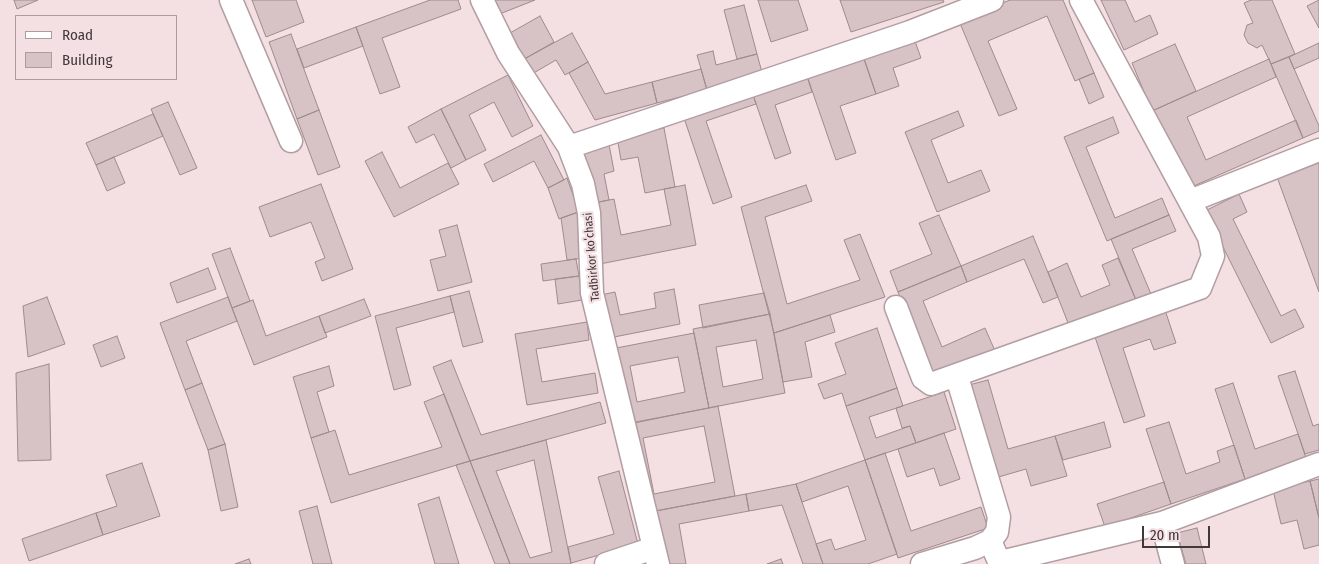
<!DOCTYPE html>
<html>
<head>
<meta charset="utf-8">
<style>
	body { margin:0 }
	#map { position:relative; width:1319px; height:564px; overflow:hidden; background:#f4dfe2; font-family:"Fira Sans Condensed",sans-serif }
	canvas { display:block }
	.legend { position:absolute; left:15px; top:15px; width:162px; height:65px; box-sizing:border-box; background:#f4dfe2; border:1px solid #ac9c9e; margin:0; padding:6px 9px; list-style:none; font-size:15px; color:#403839 }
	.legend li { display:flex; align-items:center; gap:10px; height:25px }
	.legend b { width:25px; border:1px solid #ac9c9e }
	.scale { position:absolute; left:1142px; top:526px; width:68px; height:22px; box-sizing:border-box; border:2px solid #403839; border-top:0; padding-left:6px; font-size:15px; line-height:18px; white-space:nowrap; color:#403839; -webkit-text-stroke:4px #f4dfe2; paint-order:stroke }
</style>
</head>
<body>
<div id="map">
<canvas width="1319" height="564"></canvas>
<ul class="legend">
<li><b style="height:6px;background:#fff"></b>Road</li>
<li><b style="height:14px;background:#d7c3c5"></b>Building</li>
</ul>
<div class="scale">20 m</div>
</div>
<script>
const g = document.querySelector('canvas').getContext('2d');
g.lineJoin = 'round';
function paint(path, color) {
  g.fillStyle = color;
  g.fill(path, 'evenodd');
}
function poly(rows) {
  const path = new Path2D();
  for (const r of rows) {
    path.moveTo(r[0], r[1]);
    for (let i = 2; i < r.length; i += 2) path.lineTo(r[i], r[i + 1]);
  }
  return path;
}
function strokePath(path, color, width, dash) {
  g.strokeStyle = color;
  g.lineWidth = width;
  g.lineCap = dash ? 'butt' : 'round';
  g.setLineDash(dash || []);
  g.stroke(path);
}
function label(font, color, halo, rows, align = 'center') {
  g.font = font + ' "Fira Sans Condensed",sans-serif';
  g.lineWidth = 4.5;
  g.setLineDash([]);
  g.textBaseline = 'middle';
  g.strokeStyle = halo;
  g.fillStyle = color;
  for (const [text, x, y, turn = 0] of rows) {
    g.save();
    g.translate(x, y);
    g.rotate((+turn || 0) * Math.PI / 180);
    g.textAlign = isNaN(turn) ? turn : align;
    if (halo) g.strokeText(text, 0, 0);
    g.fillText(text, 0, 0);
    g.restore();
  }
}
const building = poly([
	[14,0,38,0,17,9,14,0],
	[252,0,296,0,304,22,266,37,252,0],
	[430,0,458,0,461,9,382,38,400,87,380,94,356,27,430,0],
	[490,0,535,0,492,17,490,0],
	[758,0,798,0,808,30,771,42,758,0],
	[840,0,943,0,944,2,851,32,840,0],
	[1010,0,1063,0,1094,73,1075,81,1047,16,988,41,1017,109,999,116,959,21,1010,0],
	[1101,0,1125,0,1135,22,1150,15,1158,34,1124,50,1101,0],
	[1251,0,1272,0,1295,54,1271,64,1262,45,1257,48,1248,43,1244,35,1247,25,1253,23,1244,3,1251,0],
	[1319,0,1319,28,1307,6,1319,0],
	[744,5,757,54,737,59,724,10,744,5],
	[540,16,554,42,517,63,503,37,540,16],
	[356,27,363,46,304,68,297,49,356,27],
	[572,33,588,62,565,75,556,60,525,78,517,63,572,33],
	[912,33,921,58,893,68,899,86,876,94,861,50,912,33],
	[291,34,319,110,297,119,269,42,291,34],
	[1319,43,1319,58,1294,69,1289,57,1319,43],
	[1175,44,1196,91,1152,111,1132,63,1175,44],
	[861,50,876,94,840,106,856,153,836,160,805,70,861,50],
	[713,51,716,65,757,54,763,76,707,90,697,55,713,51],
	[1289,57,1319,126,1319,131,1303,138,1271,64,1289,57],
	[1269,59,1276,77,1187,117,1206,160,1296,120,1303,138,1187,189,1152,111,1269,59],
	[588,62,605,94,652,82,657,103,595,120,569,73,588,62],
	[701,69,707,90,657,103,652,82,701,69],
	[805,70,812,92,775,105,791,153,775,159,751,89,805,70],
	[1094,73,1104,97,1089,104,1079,79,1094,73],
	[508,75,533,126,512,137,494,102,469,115,486,150,466,160,441,109,508,75],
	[751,89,756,104,706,121,732,197,713,204,682,112,751,89],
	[168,102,197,168,180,175,151,109,168,102],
	[441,109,466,160,451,168,434,134,416,143,408,127,441,109],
	[319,110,340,167,318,175,297,119,319,110],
	[958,111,964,126,931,140,948,183,981,170,990,191,937,212,905,132,958,111],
	[153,114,163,136,96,165,86,143,153,114],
	[1113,117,1119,133,1086,147,1115,218,1162,198,1169,215,1107,241,1064,137,1113,117],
	[664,128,675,187,645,193,638,157,621,160,617,137,664,128],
	[541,135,564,180,548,188,534,161,493,182,484,164,541,135],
	[608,139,614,171,604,174,609,200,589,204,578,145,608,139],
	[382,152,400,188,448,163,459,184,394,217,365,161,382,152],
	[114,157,125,183,107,191,96,165,114,157],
	[1319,161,1319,292,1277,177,1319,161],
	[567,178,579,212,559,219,548,188,567,178],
	[321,184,353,269,322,281,315,262,325,258,311,222,270,237,259,207,321,184],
	[685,185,696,245,600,264,589,204,614,199,621,235,671,225,664,189,685,185],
	[806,185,812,201,765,217,787,304,860,280,844,240,860,234,885,297,774,333,741,207,806,185],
	[1239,194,1247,212,1233,219,1281,316,1295,309,1304,327,1271,343,1205,211,1239,194],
	[578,212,584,258,567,260,561,218,578,212],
	[939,215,961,266,898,292,890,271,932,254,919,223,939,215],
	[1169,215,1176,231,1132,249,1151,294,1136,300,1111,239,1169,215],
	[457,225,472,282,438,291,430,260,446,256,439,230,457,225],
	[1033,236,1058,297,1043,303,1024,259,967,282,961,266,1033,236],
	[230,248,250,301,232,308,212,254,230,248],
	[1118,258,1136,300,1070,328,1048,272,1067,263,1081,297,1110,285,1102,265,1118,258],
	[576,259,579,276,543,281,541,264,576,259],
	[961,266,967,282,923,301,942,347,985,328,995,351,933,376,898,292,961,266],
	[208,268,216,289,177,303,170,283,208,268],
	[579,276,582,300,558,304,555,279,579,276],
	[674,289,680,324,604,339,596,296,615,292,620,315,656,308,654,293,674,289],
	[469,291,483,342,463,347,450,296,469,291],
	[764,293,770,314,703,328,699,305,764,293],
	[450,296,454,312,396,328,411,385,394,390,375,316,450,296],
	[47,297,65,344,28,357,23,306,47,297],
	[228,297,237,321,186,341,202,383,185,390,160,323,228,297],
	[364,299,371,316,325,333,319,316,364,299],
	[253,300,266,336,319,316,327,337,254,365,232,308,253,300],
	[1165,310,1176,343,1154,350,1150,339,1123,348,1145,416,1124,423,1094,334,1165,310],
	[770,314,785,393,709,408,693,329,770,314],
	[756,340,763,379,723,387,716,347,756,340],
	[830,315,835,332,805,342,812,377,783,382,774,333,830,315],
	[587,322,589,340,536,349,542,382,595,373,598,393,527,405,515,334,587,322],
	[877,328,897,388,846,406,842,393,824,399,818,384,846,374,835,343,877,328],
	[694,333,709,408,620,425,606,350,694,333],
	[678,357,685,392,637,402,630,366,678,357],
	[117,336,125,358,101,367,93,345,117,336],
	[451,360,481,435,600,402,606,423,470,461,433,367,451,360],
	[49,364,51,460,18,461,16,373,49,364],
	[329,366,334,386,317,392,329,432,311,438,293,377,329,366],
	[1295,371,1313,426,1319,424,1319,450,1305,454,1278,376,1295,371],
	[988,380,1008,449,1055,436,1067,476,1031,486,1026,469,995,478,969,385,988,380],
	[202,383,225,444,208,450,185,390,202,383],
	[1233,383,1255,449,1298,434,1306,458,1245,479,1215,389,1233,383],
	[897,388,903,406,869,417,876,438,910,426,916,443,865,460,846,406,897,388],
	[944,392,956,429,916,443,910,426,902,428,896,408,944,392],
	[444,394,470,461,331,503,311,438,335,430,349,475,442,447,424,402,444,394],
	[718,406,735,496,640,514,624,425,718,406],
	[704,426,715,482,654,494,643,438,704,426],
	[1104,422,1111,447,1063,460,1055,436,1104,422],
	[1169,422,1186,474,1220,462,1217,451,1234,445,1245,479,1171,504,1146,429,1169,422],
	[944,433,960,479,940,486,934,468,907,477,898,449,944,433],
	[546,440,571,564,510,564,470,461,546,440],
	[534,460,552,552,530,558,496,471,534,460],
	[225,444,238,507,221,511,208,450,225,444],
	[885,453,911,531,981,507,988,528,898,558,865,460,885,453],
	[865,460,897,554,868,564,823,564,816,544,831,539,835,550,866,540,848,486,802,502,796,484,865,460],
	[470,461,510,564,495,564,456,465,470,461],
	[142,463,160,516,103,535,96,513,117,506,106,475,142,463],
	[619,471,638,544,571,563,568,547,614,534,598,477,619,471],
	[1319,479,1319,518,1310,481,1319,479],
	[1310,481,1319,518,1319,545,1304,549,1297,520,1281,524,1273,490,1310,481],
	[1164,482,1171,504,1105,527,1097,504,1164,482],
	[796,484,802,502,823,564,803,564,782,505,749,511,746,494,796,484],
	[746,494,749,511,679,524,686,564,665,564,655,511,746,494],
	[439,497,459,564,435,564,418,504,439,497],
	[317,506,332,564,313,564,299,511,317,506],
	[96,513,103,535,29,561,22,539,96,513],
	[1197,528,1206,564,1186,564,1177,533,1197,528],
	[249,559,251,564,235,564,249,559],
	[781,559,783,564,767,564,781,559]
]);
paint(building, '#d7c3c5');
strokePath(building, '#9e8b8e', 1);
const minor = poly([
	[231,0,291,141],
	[482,0,508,53,569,147,583,184,589,213,592,293,658,564],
	[569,147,910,32,992,0],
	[1190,201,1319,150],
	[896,307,923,378,931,384,1200,288,1213,256,1209,237,1081,0],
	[1162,523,1173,564],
	[990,541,998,559,1005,561,1162,523,1319,464],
	[606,564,654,548],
	[922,564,975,548,990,541,997,532,999,517,957,377]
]);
strokePath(minor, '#b29ea1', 25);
strokePath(minor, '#fff', 22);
label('12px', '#403839', '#f4dfe2', [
	["Tadbirkor koʻchasi",592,257,-95]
]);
</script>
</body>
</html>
